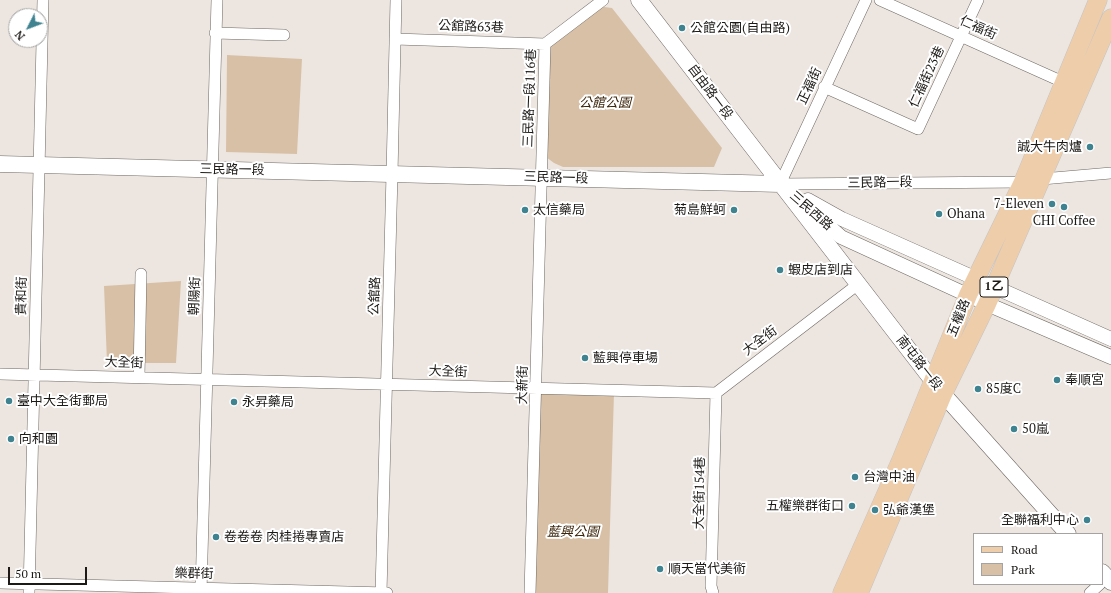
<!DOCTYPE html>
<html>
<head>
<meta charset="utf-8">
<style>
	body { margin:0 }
	#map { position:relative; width:1111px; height:593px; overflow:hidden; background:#ede6e0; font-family:"PT Serif",serif }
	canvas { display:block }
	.legend { position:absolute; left:973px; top:533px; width:130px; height:52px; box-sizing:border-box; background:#fff; border:1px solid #a4a3a2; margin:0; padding:5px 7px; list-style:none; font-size:12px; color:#1c1917 }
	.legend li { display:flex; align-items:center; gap:8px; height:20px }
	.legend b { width:20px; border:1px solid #a4a3a2 }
	.north { position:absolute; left:8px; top:8px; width:40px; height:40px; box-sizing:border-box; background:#fff; border:1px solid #a4a3a2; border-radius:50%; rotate:228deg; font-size:11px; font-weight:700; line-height:16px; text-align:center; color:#1c1917 }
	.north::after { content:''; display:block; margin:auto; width:14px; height:18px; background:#3f8391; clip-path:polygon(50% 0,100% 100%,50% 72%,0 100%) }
	.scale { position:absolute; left:8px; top:567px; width:79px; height:18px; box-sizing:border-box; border:2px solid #1c1917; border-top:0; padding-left:5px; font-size:12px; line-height:14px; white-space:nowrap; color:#1c1917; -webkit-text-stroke:3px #fff; paint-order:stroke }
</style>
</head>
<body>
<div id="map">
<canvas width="1111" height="593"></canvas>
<ul class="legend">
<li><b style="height:5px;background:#eecdab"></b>Road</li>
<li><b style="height:11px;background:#d8c0a7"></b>Park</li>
</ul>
<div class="north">N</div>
<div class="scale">50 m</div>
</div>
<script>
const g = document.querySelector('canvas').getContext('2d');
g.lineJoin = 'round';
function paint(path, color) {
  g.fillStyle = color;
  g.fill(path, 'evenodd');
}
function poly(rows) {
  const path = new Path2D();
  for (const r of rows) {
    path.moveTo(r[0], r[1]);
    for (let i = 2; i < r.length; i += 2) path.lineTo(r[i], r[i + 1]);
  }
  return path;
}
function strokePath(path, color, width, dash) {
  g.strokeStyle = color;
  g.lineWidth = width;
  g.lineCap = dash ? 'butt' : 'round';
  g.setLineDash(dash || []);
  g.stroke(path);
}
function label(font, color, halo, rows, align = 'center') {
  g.font = font + ' "PT Serif","Noto Sans TC",serif';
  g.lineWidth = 4;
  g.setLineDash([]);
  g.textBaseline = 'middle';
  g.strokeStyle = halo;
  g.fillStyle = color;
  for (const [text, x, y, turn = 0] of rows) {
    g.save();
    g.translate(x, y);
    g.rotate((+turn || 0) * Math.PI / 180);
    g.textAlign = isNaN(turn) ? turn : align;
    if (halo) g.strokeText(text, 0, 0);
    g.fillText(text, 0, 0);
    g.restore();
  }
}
paint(poly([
	[597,6,612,8,722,148,714,167,563,167,554,163,546,157,545,49],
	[227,55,302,59,297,154,226,152],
	[181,281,176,363,107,363,104,286],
	[541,392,614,393,608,593,533,593]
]), '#d8c0a7');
const minor = poly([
	[866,0,780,184,1023,182,1042,179,1111,173],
	[880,0,1063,82],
	[215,33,284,35],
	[395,39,545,44],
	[824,87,918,129,978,0],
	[0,374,716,393,857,285],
	[139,377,141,274],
	[0,583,387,593],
	[29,593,43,0],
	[201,593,217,0],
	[381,593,392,174,396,0],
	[530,593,545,44,603,0],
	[713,593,711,586,716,393],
	[1090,593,1100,584]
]);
const tertiary = poly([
	[799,200,841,237,987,304,1111,357],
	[808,200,842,219,1111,339]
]);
const secondary = poly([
	[639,0,943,394,1068,534],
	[0,164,780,184],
	[1102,572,1111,582]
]);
const primary = poly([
	[842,593,901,460,968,295,1023,182,1098,0],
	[859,593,943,394,987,304,1111,18]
]);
strokePath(minor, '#6e6863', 12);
strokePath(tertiary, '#6e6863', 15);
strokePath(secondary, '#6e6863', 17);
strokePath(primary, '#c4c3c3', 19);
strokePath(minor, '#fff', 11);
strokePath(tertiary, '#fff', 14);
strokePath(secondary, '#fff', 16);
strokePath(primary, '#eecdab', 18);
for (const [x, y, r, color] of [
	[682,28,4,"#3f8391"],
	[1090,147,4,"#3f8391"],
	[1052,204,4,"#3f8391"],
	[1064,207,4,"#3f8391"],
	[525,210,4,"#3f8391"],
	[734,210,4,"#3f8391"],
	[939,214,4,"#3f8391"],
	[780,270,4,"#3f8391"],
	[585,358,4,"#3f8391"],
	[1057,380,4,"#3f8391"],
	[978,389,4,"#3f8391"],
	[9,401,4,"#3f8391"],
	[234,402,4,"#3f8391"],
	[1014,429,4,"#3f8391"],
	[11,439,4,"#3f8391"],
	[855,477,4,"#3f8391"],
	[852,506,4,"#3f8391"],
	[875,510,4,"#3f8391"],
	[1087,520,4,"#3f8391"],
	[216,537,4,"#3f8391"],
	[660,569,4,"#3f8391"]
]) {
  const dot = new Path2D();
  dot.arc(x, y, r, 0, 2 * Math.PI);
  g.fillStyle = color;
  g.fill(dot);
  strokePath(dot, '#fff', 1.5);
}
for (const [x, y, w] of [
	[994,287,28]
]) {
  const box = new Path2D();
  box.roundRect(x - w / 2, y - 10, w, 20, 3);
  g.fillStyle = '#fff';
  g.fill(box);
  strokePath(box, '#1c1917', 1);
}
label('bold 12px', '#1c1917', null, [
	["1乙",994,287]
]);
label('13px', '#1c1917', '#fff', [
	["公舘路63巷",471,27,2],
	["仁福街",978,28,24],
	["仁福街23巷",927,77,-65],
	["正福街",810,86,-65],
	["自由路一段",710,92,53],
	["三民路一段116巷",530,98,-88],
	["三民路一段",232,170,1],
	["三民路一段",556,178,2],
	["三民路一段",880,183,-1],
	["三民西路",811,211,41],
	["貴和街",22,296,-89],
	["朝陽街",195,296,-88],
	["公舘路",375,296,-88],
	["五權路",959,318,-68],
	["大全街",760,341,-37],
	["大全街",124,363,2],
	["南屯路一段",919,363,52],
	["大全街",448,372,2],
	["大新街",523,385,-89],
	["大全街154巷",700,493,-89],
	["樂群街",194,574,1]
]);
label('13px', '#1c1917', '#fff', [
	["公館公園(自由路)",690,28],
	["誠大牛肉爐",1082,147,"right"],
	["7-Eleven",1044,204,"right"],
	["太信藥局",533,210],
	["菊島鮮蚵",726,210,"right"],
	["Ohana",947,214],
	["CHI Coffee",1064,221,"center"],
	["蝦皮店到店",788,270],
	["藍興停車場",593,358],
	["奉順宮",1065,380],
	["85度C",986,389],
	["臺中大全街郵局",17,401],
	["永昇藥局",242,402],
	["50嵐",1022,429],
	["向和園",19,439],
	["台灣中油",863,477],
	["五權樂群街口",844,506,"right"],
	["弘爺漢堡",883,510],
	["全聯福利中心",1079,520,"right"],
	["卷卷卷 肉桂捲專賣店",224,537],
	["順天當代美術",668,569]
], 'left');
label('italic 13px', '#3c250a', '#fff', [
	["公館公園",605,103],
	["藍興公園",573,532]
]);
</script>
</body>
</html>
